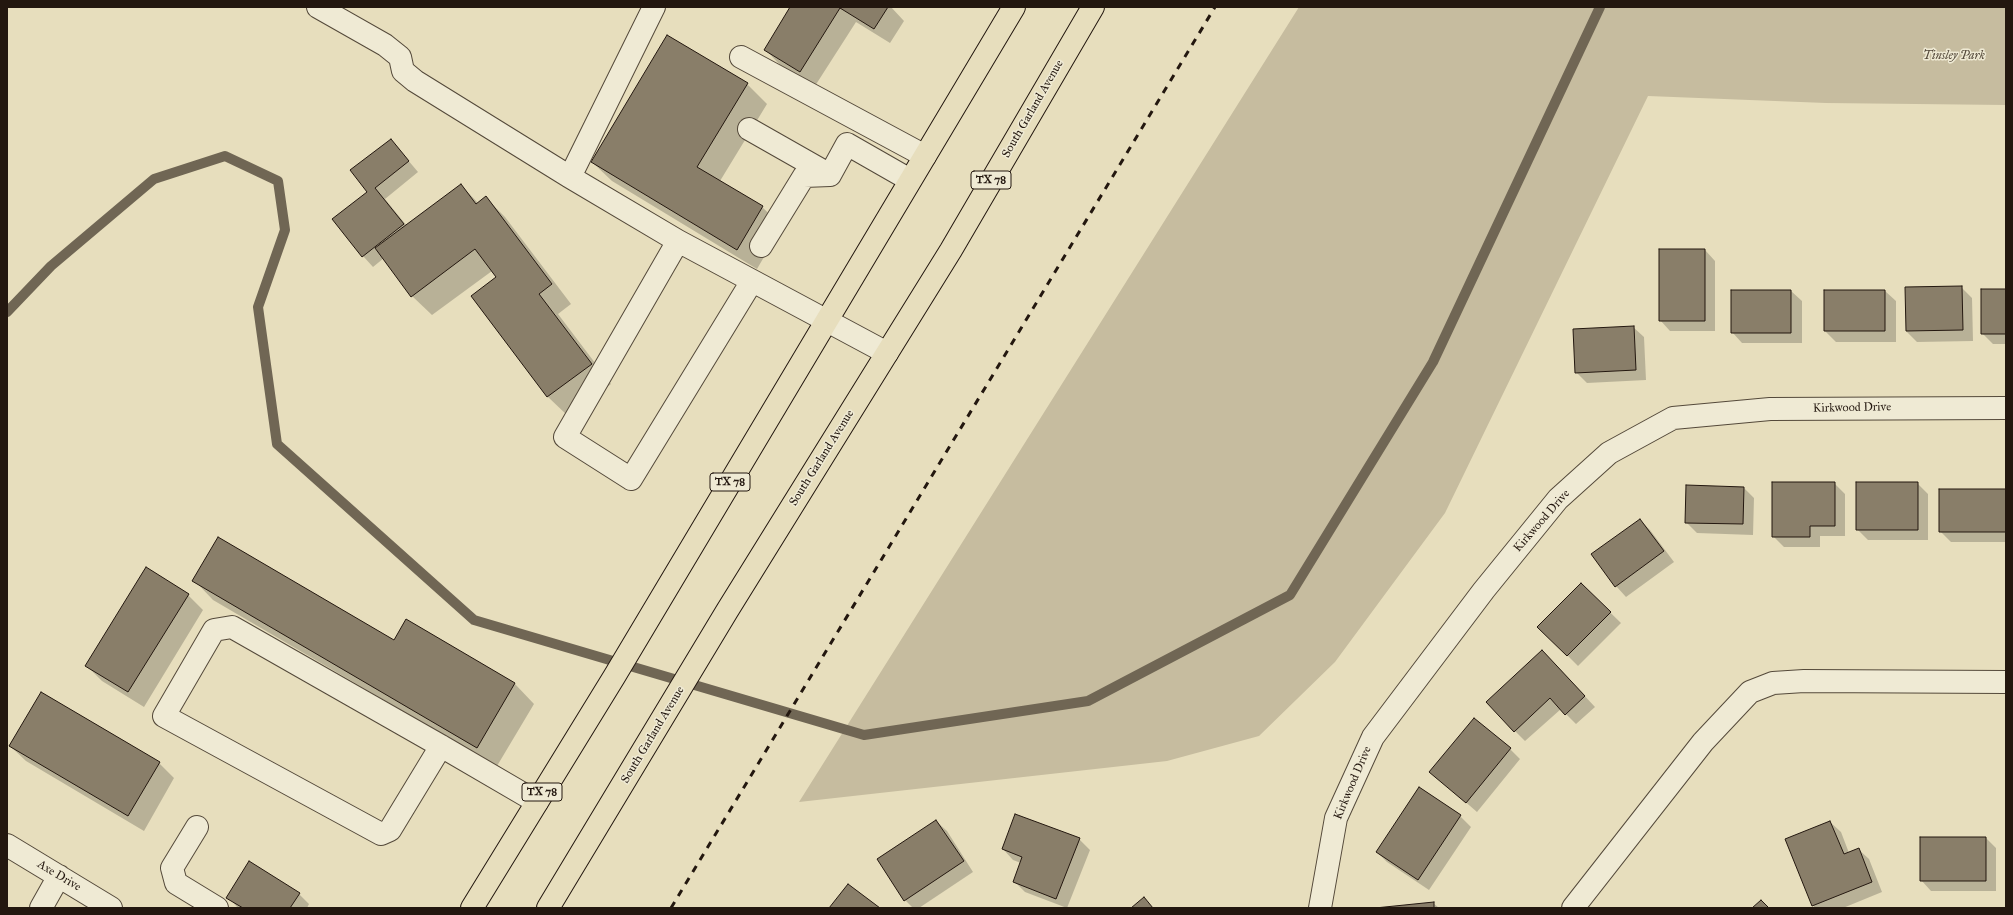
<!DOCTYPE html>
<html>
<head>
<meta charset="utf-8">
<style>
	body { margin:0 }
	#map { position:relative; width:2013px; height:915px; overflow:hidden; background:#e7debd; font-family:"IM FELL Great Primer",serif }
	canvas { display:block }
	.frame { position:absolute; inset:0; border:8px solid #23170f; pointer-events:none }
</style>
</head>
<body>
<div id="map">
<canvas width="2013" height="915"></canvas>
<div class="frame"></div>
</div>
<script>
const g = document.querySelector('canvas').getContext('2d');
g.lineJoin = 'round';
function paint(path, color) {
  g.fillStyle = color;
  g.fill(path, 'evenodd');
}
function poly(rows) {
  const path = new Path2D();
  for (const r of rows) {
    path.moveTo(r[0], r[1]);
    for (let i = 2; i < r.length; i += 2) path.lineTo(r[i], r[i + 1]);
  }
  return path;
}
function strokePath(path, color, width, dash) {
  g.strokeStyle = color;
  g.lineWidth = width;
  g.lineCap = dash ? 'butt' : 'round';
  g.setLineDash(dash || []);
  g.stroke(path);
}
function label(font, color, halo, rows, align = 'center') {
  g.font = font + ' "IM FELL Great Primer",serif';
  g.lineWidth = 3;
  g.setLineDash([]);
  g.textBaseline = 'middle';
  g.strokeStyle = halo;
  g.fillStyle = color;
  for (const [text, x, y, turn = 0] of rows) {
    g.save();
    g.translate(x, y);
    g.rotate((+turn || 0) * Math.PI / 180);
    g.textAlign = isNaN(turn) ? turn : align;
    if (halo) g.strokeText(text, 0, 0);
    g.fillText(text, 0, 0);
    g.restore();
  }
}
paint(poly([
	[1299,7,2006,7,2006,105,1826,103,1648,96,1445,513,1335,662,1259,736,1167,761,799,802]
]), '#c6bc9f');
paint(poly([
	[792,7,891,7,904,21,890,43,856,22,815,86,780,65,765,49],
	[747,84,767,104,720,181,762,207,782,226,757,269,612,181,592,162],
	[391,140,418,172,385,199,407,226,461,185,478,203,486,198,505,217,571,304,558,314,611,384,568,416,548,397,472,296,497,278,492,271,432,315,412,296,384,258,373,267,363,256,368,192],
	[1705,250,1715,261,1715,331,1670,331,1660,320],
	[1961,287,1972,298,1973,341,1917,342,1906,331,1906,288],
	[2006,290,2006,344,1993,344,1982,333],
	[1732,291,1791,291,1802,301,1802,343,1742,343,1732,332],
	[1825,291,1885,291,1896,301,1896,342,1836,342,1825,331],
	[1633,327,1644,337,1646,380,1587,383,1576,372],
	[1834,483,1845,494,1845,536,1820,536,1820,547,1784,547,1773,536],
	[1917,483,1928,494,1928,540,1868,540,1857,529],
	[1744,488,1754,498,1753,535,1697,533,1686,522],
	[2006,490,2006,542,1951,542,1940,531],
	[1640,520,1650,530,1674,562,1626,597,1616,586],
	[194,580,394,641,406,621,515,684,534,704,497,766,213,600],
	[1581,584,1621,623,1578,666,1539,627],
	[188,595,203,610,144,707,102,681,87,666],
	[1553,662,1595,707,1576,724,1561,709,1525,741,1515,731],
	[10,746,159,763,174,778,144,831,26,761],
	[1510,749,1520,759,1477,812,1431,772],
	[1419,789,1460,816,1471,827,1429,890,1387,862,1377,852],
	[936,821,947,831,973,872,919,908,913,908,905,900],
	[1830,822,1841,832,1849,853,1858,849,1869,859,1882,892,1843,908,1815,908,1813,905],
	[1986,838,1996,848,1996,891,1931,891,1921,880],
	[1079,839,1090,850,1067,908,1025,892,1014,881,1021,863,1013,860,1003,849],
	[299,894,309,904,307,908,238,908,228,897],
	[1433,903,1439,908,1385,908]
]), '#0003');
strokePath(poly([
	[7,312,51,266,154,179,225,156,278,181,285,230,258,307,277,444,474,620,864,735,1088,701,1290,595,1433,362,1600,7]
]), '#706654', 10);
const building = poly([
	[790,7,888,7,874,29,840,8,800,72,764,50,790,7],
	[667,35,748,83,697,167,763,206,737,250,591,162,667,35],
	[391,139,409,161,375,188,404,224,362,257,332,219,367,192,350,170,391,139],
	[461,184,476,204,486,196,552,284,539,294,592,364,547,397,471,296,496,277,475,249,411,297,375,248,461,184],
	[1659,249,1705,249,1705,321,1659,321,1659,249],
	[1962,286,1963,330,1906,331,1905,287,1962,286],
	[1981,289,2006,289,2006,334,1981,334,1981,289],
	[1731,290,1791,290,1791,333,1731,333,1731,290],
	[1824,290,1885,290,1885,331,1824,331,1824,290],
	[1634,326,1636,370,1575,373,1573,329,1634,326],
	[1772,482,1835,482,1835,526,1810,526,1810,537,1772,537,1772,482],
	[1856,482,1918,482,1918,530,1856,530,1856,482],
	[1686,485,1744,487,1743,524,1685,523,1686,485],
	[1939,489,2006,489,2006,532,1939,532,1939,489],
	[1640,519,1664,551,1615,587,1591,554,1640,519],
	[218,537,394,640,406,619,515,683,477,748,192,581,218,537],
	[146,567,189,594,128,692,85,666,146,567],
	[1581,583,1611,612,1567,656,1537,627,1581,583],
	[1542,650,1585,696,1565,715,1550,698,1514,732,1486,702,1542,650],
	[41,692,160,762,128,816,9,746,41,692],
	[1474,718,1511,748,1466,803,1429,772,1474,718],
	[1419,787,1461,815,1418,880,1376,852,1419,787],
	[1015,814,1080,838,1056,899,1013,882,1022,857,1002,849,1015,814],
	[936,820,964,861,904,901,877,859,936,820],
	[1830,821,1844,854,1859,848,1872,882,1812,906,1785,839,1830,821],
	[1920,837,1986,837,1986,881,1920,881,1920,837],
	[249,861,300,893,290,908,243,908,226,898,249,861],
	[848,884,880,908,829,908,848,884],
	[1144,897,1153,908,1131,908,1144,897],
	[1761,900,1769,908,1752,908,1761,900],
	[1434,902,1434,908,1375,908,1434,902]
]);
paint(building, '#897e69');
strokePath(building, '#23170f', 1);
const minor = poly([
	[318,7,385,45,400,57,403,71,415,81,570,177,678,241],
	[741,57,925,156],
	[749,129,830,175,847,144,910,180],
	[570,177,654,7],
	[761,246,804,176,830,175],
	[752,281,631,479,565,437,678,241,887,353],
	[441,746,390,830,381,834,164,716,214,630,232,627,441,746,537,802],
	[197,827,172,868,176,883,217,908],
	[7,845,111,908],
	[41,908,59,876],
	[1320,908,1336,818,1373,737,1484,590,1558,499,1609,453,1673,418,1770,409,2006,408],
	[1573,908,1703,742,1750,692,1773,683,1804,681,2006,682]
]);
const major = poly([
	[472,908,614,677,1014,7],
	[548,908,727,611,951,250,1093,7]
]);
strokePath(minor, '#54493a', 24);
strokePath(major, '#23170f', 24);
strokePath(minor, '#efead4', 22);
strokePath(major, '#e7debd', 22);
strokePath(poly([
	[671,908,1215,7]
]), '#23170f', 3, [7, 7]);
for (const [x, y, w] of [
	[991,180,40],
	[730,482,40],
	[542,792,40]
]) {
  const box = new Path2D();
  box.roundRect(x - w / 2, y - 9, w, 18, 3);
  g.fillStyle = '#efead4';
  g.fill(box);
  strokePath(box, '#23170f', 1);
}
label('bold 11px', '#23170f', null, [
	["TX 78",991,180],
	["TX 78",730,482],
	["TX 78",542,792]
]);
label('italic 12px', '#54493a', '#efead4', [
	["Tinsley Park",1954,56]
]);
label('12px', '#23170f', '#efead4', [
	["South Garland Avenue",1033,109,-60],
	["Kirkwood Drive",1852,408,-1],
	["South Garland Avenue",822,458,-58],
	["Kirkwood Drive",1542,521,-49],
	["South Garland Avenue",653,735,-59],
	["Kirkwood Drive",1353,783,-67],
	["Axe Drive",59,876,31]
]);
</script>
</body>
</html>
